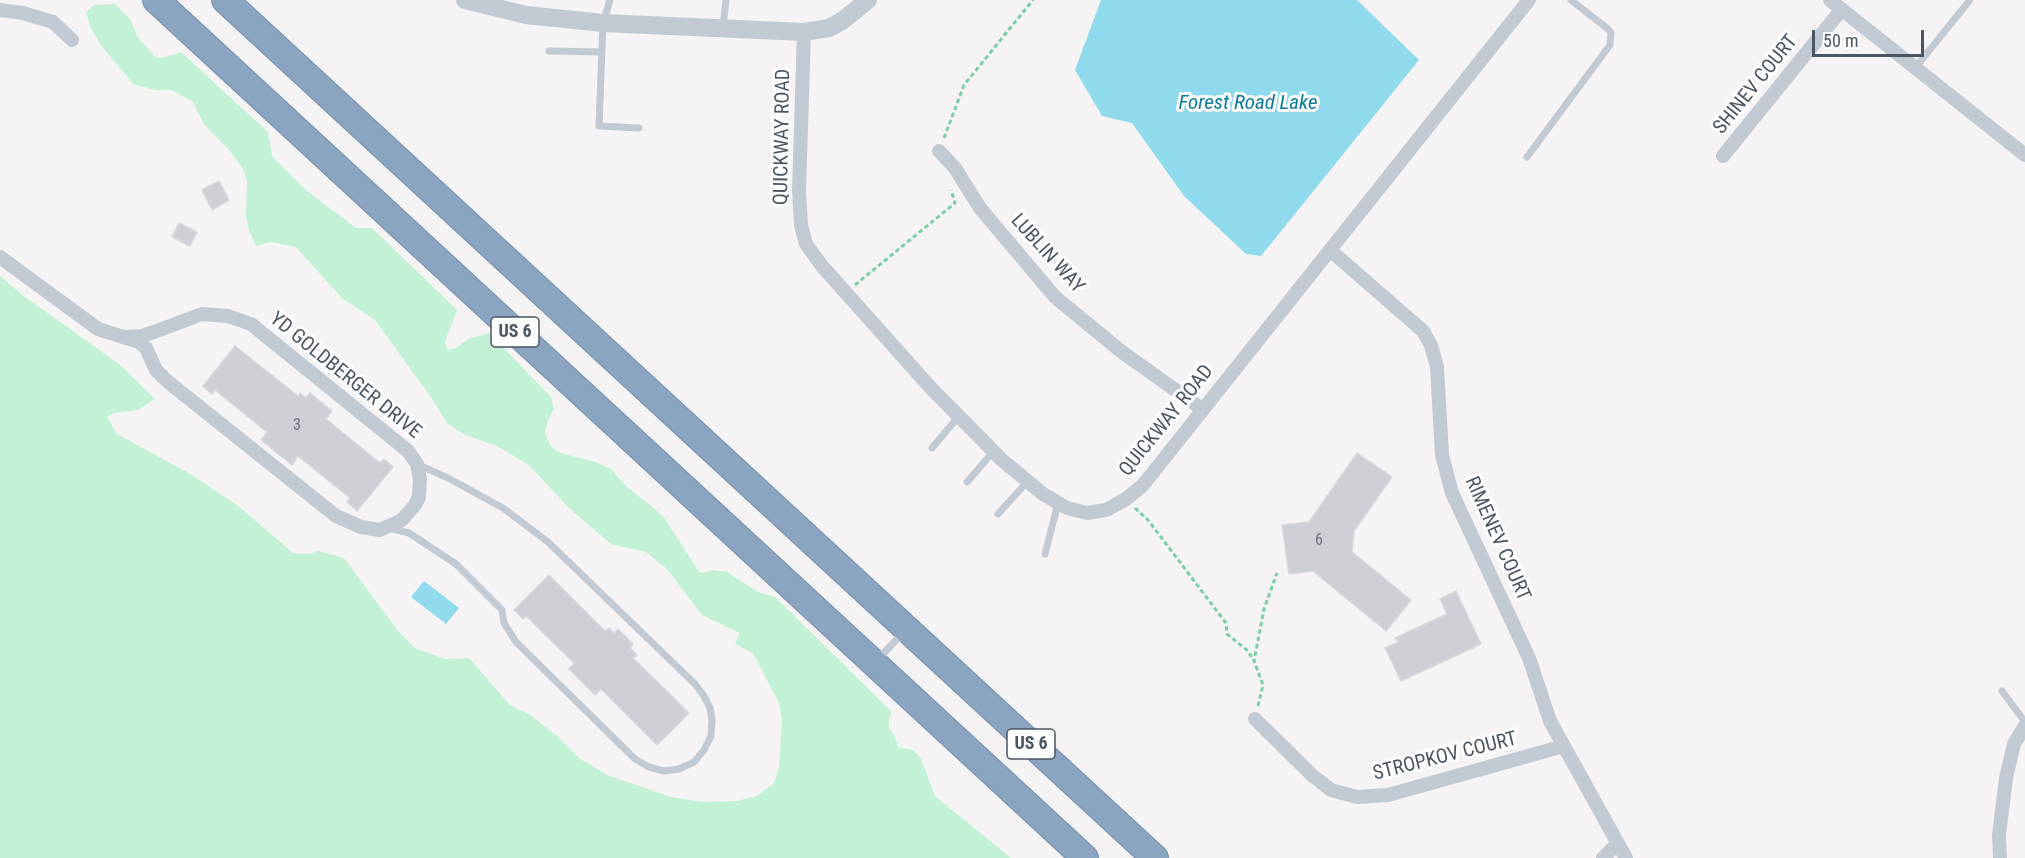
<!DOCTYPE html>
<html>
<head>
<meta charset="utf-8">
<style>
	body { margin:0 }
	#map { position:relative; width:2025px; height:858px; overflow:hidden; background:#f5f3f3; font-family:"Roboto Condensed",sans-serif }
	canvas { display:block }
	.scale { position:absolute; left:1812px; top:30px; width:112px; height:27px; box-sizing:border-box; border:3px solid #4a5661; border-top:0; padding-left:8px; font-size:18px; line-height:21px; white-space:nowrap; color:#4a5661; -webkit-text-stroke:4px #fff; paint-order:stroke }
</style>
</head>
<body>
<div id="map">
<canvas width="2025" height="858"></canvas>
<div class="scale">50 m</div>
</div>
<script>
const g = document.querySelector('canvas').getContext('2d');
g.lineJoin = 'round';
function paint(path, color) {
  g.fillStyle = color;
  g.fill(path, 'evenodd');
}
function poly(rows) {
  const path = new Path2D();
  for (const r of rows) {
    path.moveTo(r[0], r[1]);
    for (let i = 2; i < r.length; i += 2) path.lineTo(r[i], r[i + 1]);
  }
  return path;
}
function strokePath(path, color, width, dash) {
  g.strokeStyle = color;
  g.lineWidth = width;
  g.lineCap = dash ? 'butt' : 'round';
  g.setLineDash(dash || []);
  g.stroke(path);
}
function label(font, color, halo, rows, align = 'center') {
  g.font = font + ' "Roboto Condensed",sans-serif';
  g.lineWidth = 6;
  g.setLineDash([]);
  g.textBaseline = 'middle';
  g.strokeStyle = halo;
  g.fillStyle = color;
  for (const [text, x, y, turn = 0] of rows) {
    g.save();
    g.translate(x, y);
    g.rotate((+turn || 0) * Math.PI / 180);
    g.textAlign = isNaN(turn) ? turn : align;
    if (halo) g.strokeText(text, 0, 0);
    g.fillText(text, 0, 0);
    g.restore();
  }
}
paint(poly([
	[115,4,130,19,137,36,155,57,162,58,181,52,268,132,272,156,307,191,356,228,372,228,457,310,445,341,447,350,456,348,468,339,489,333,551,397,554,409,548,420,545,433,551,447,560,453,592,461,610,468,627,487,655,509,665,519,699,572,703,573,714,570,727,572,758,592,775,597,892,712,889,719,889,728,895,736,898,747,913,750,920,757,935,796,1011,858,0,858,0,276,25,297,119,364,155,399,138,410,114,413,107,417,117,434,192,475,237,505,293,553,309,554,318,551,344,558,398,631,415,648,445,659,469,658,510,705,529,714,558,737,579,758,607,775,671,797,703,802,737,801,757,796,774,783,779,767,782,721,779,703,753,653,735,644,740,633,702,615,667,569,646,552,611,544,568,507,529,465,497,446,463,434,447,423,433,400,375,320,342,298,296,247,271,242,256,246,249,231,246,217,247,182,244,170,229,150,204,124,192,101,171,90,155,90,133,84,101,45,91,28,86,12,94,5]
]), '#c3f1d5');
paint(poly([
	[1101,0,1357,0,1419,60,1261,256,1246,254,1184,196,1132,123,1102,116,1075,70],
	[424,581,459,608,446,624,411,597]
]), '#90daee');
const building = poly([
	[219,181,229,200,212,210,202,190,219,181],
	[179,223,197,232,190,246,172,237,179,223],
	[235,346,298,396,300,393,306,398,310,393,332,411,326,419,380,463,384,459,393,467,357,511,347,502,350,498,298,456,292,465,261,440,267,432,215,390,212,394,203,386,235,346],
	[1357,453,1392,477,1354,531,1352,552,1411,600,1386,631,1313,571,1289,574,1282,525,1309,522,1357,453],
	[549,575,605,631,609,628,614,633,618,629,633,644,630,648,637,655,633,658,689,713,657,745,601,689,595,695,569,669,574,663,526,616,523,619,514,610,549,575],
	[1456,591,1481,644,1401,681,1385,648,1399,642,1395,638,1447,614,1440,599,1456,591]
]);
paint(building, '#cdcfd5');
strokePath(building, '#d7d9de', 1.5);
const motorway = poly([
	[156,0,1085,858],
	[225,0,1155,858]
]);
strokePath(motorway, '#7690ad', 28);
strokePath(poly([
	[944,138,964,85,1033,0],
	[855,285,955,203,951,190],
	[1135,508,1148,520,1226,623,1227,634,1248,651,1254,661],
	[1258,706,1263,685,1254,661,1264,609,1277,573]
]), '#7ad0a6', 3, [4.5, 3]);
strokePath(poly([
	[610,0,603,23,599,126,639,128],
	[723,26,726,0],
	[549,51,602,52],
	[1915,68,1970,0],
	[1527,157,1610,45,1611,33,1608,29,1571,0],
	[932,448,959,416],
	[967,482,994,451],
	[998,514,1028,481],
	[389,528,409,533,456,564,502,610,504,623,516,642,635,759,649,767,664,771,679,769,694,762,704,750,711,736,712,720,710,708,704,696,695,684,548,542,503,508,450,479,417,464],
	[1045,554,1058,503],
	[877,660,903,633],
	[2002,691,2025,722]
]), '#c1cad2', 7);
strokePath(poly([
	[1830,0,2025,155],
	[0,10,23,13,53,22,72,40],
	[804,32,799,191,801,225,806,244,822,266,930,387,1002,460,1043,494,1067,508,1087,513,1106,510,1126,499,1143,485,1529,0],
	[939,151,955,168,980,208,1055,297,1122,352,1202,409],
	[1723,156,1842,9],
	[1330,250,1423,331,1431,345,1437,367,1442,455,1452,493,1529,658,1550,721,1626,858],
	[0,257,98,329,139,342,146,348,156,370,167,381,336,516,361,527,380,530,402,520,415,505,419,497,420,479,417,464,408,451,251,324,228,316,202,314,154,332,142,336,124,337],
	[1255,719,1313,776,1331,790,1357,797,1388,795,1564,746],
	[1603,858,1618,843],
	[2000,858,1999,835,2006,778,2014,744,2025,726]
]), '#c1cad2', 14);
strokePath(poly([
	[465,0,526,15,603,23,804,32,829,28,842,21,868,0]
]), '#c1cad2', 18);
strokePath(motorway, '#8ba5c1', 26);
label('16px', '#6b747e', null, [
	["3",297,426],
	["6",1319,541]
]);
for (const [x, y, w] of [
	[515,332,48],
	[1031,744,48]
]) {
  const box = new Path2D();
  box.roundRect(x - w / 2, y - 15, w, 30, 4.5);
  g.fillStyle = '#fff';
  g.fill(box);
  strokePath(box, '#4a5661', 1.5);
}
label('bold 18px', '#4a5661', null, [
	["US 6",515,332],
	["US 6",1031,744]
]);
label('20px', '#4a5661', '#fff', [
	["SHINEV COURT",1756,85,-51],
	["QUICKWAY ROAD",783,137,-89],
	["LUBLIN WAY",1047,254,48],
	["YD GOLDBERGER DRIVE",345,376,39],
	["QUICKWAY ROAD",1167,421,-51],
	["RIMENEV COURT",1497,539,66],
	["STROPKOV COURT",1445,757,-14]
]);
label('italic 21px', '#0c7c9b', '#fff', [
	["Forest Road Lake",1248,104]
]);
</script>
</body>
</html>
